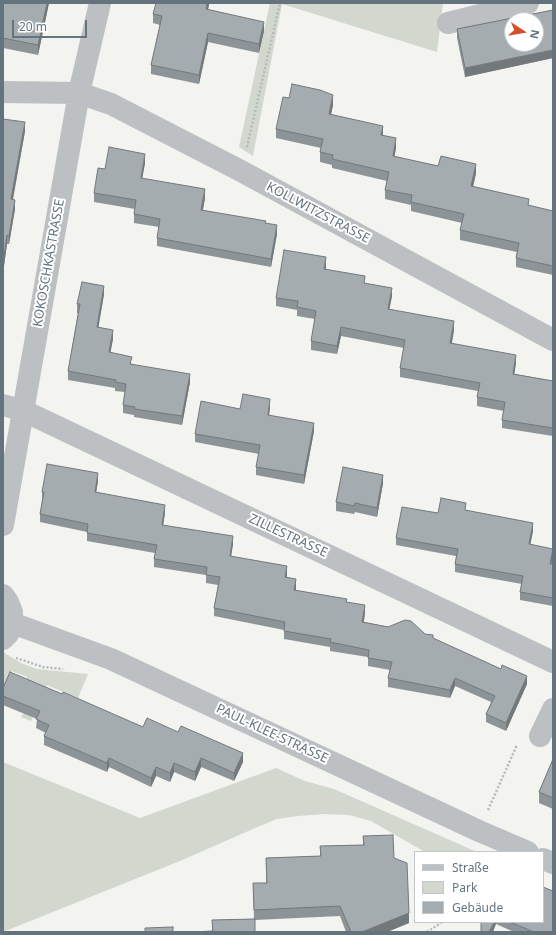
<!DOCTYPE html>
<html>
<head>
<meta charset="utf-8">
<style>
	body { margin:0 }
	#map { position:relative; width:556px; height:935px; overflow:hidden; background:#f3f3ef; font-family:"Noto Sans",sans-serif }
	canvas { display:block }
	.frame { position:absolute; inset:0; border:4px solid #64747f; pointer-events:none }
	.legend { position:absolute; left:414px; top:851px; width:130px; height:72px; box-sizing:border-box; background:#fff; border:1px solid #c1c7cc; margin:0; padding:5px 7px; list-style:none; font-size:12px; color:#64747f }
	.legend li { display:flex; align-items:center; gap:8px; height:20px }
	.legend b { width:20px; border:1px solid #c1c7cc }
	.north { position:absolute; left:504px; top:12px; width:40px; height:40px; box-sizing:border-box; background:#fff; border:1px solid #c1c7cc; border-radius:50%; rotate:102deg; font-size:11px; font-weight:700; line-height:16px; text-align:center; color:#64747f }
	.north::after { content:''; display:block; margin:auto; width:14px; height:18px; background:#d64e2d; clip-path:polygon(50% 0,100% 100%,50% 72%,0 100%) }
	.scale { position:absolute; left:12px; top:20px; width:75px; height:18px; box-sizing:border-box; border:2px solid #64747f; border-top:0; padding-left:5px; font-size:12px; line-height:14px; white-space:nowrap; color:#64747f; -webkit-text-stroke:3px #fff; paint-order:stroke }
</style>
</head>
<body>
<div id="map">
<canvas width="556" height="935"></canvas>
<div class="frame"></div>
<ul class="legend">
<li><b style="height:5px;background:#bcc0c3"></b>Straße</li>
<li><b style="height:11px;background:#d3d8cf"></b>Park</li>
<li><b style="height:11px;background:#a4acb0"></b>Gebäude</li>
</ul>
<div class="north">N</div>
<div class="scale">20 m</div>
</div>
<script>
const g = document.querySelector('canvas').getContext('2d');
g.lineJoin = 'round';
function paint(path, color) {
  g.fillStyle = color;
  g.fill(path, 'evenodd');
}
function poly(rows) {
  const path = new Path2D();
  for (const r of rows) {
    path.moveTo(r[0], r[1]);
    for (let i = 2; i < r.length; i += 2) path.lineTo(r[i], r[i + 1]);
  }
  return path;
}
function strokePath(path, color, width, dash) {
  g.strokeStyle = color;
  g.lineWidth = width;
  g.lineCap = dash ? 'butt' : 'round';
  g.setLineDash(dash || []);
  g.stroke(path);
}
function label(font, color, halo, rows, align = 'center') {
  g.font = font + ' "Noto Sans",sans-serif';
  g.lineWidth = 4;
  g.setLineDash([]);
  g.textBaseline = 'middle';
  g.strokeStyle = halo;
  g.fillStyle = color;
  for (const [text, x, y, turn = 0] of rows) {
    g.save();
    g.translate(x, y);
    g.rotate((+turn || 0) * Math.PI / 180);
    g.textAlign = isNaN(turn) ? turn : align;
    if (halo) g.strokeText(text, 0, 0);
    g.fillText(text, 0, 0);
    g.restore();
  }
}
paint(poly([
	[270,3,443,3,437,52,282,4,253,156,239,147],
	[3,652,21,663,37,669,88,674,78,698,47,685,31,721,21,717,24,713,24,687,27,677,11,671,7,681,3,697],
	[3,762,140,818,276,768,305,781,334,789,477,852,425,852,371,821,349,815,325,814,298,816,277,819,253,829,180,861,3,932]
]), '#d3d8cf');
strokePath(poly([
	[247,147,280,3],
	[16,658,43,667,63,669],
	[488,810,517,745],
	[427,932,442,922]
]), '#b6b9bb', 2.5, [2, 2]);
strokePath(poly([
	[448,23,528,3],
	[3,92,79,93,111,104,241,171,553,340],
	[3,405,24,411,553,662],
	[3,525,79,93,100,3],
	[3,595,8,602,12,612,12,623,8,634,3,639],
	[12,623,111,659,479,831,528,852],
	[540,736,553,709],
	[543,859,553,863]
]), '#bcc0c3', 22);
paint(poly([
	[3,3,49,3,38,55,3,48],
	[209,3,208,10,264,31,259,53,208,42,199,84,151,74,151,65,160,25,153,23,153,14],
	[553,10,553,58,465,77,457,38,457,29],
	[289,98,333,105,331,114,383,135,396,148,394,157,476,173,473,187,529,206,553,211,553,275,516,267,516,258,517,252,460,240,460,230,462,223,411,211,411,205,385,199,385,190,387,181,332,168,332,165,320,162,320,152,321,148,276,138,276,129],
	[3,119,25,131,13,200,15,209,9,244,7,244,3,273],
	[145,163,142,178,205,198,203,210,266,223,277,234,271,267,157,246,157,238,159,227,134,223,134,214,135,209,94,202,94,193,105,169],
	[326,266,326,269,365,283,392,296,389,309,454,330,452,343,516,363,514,374,553,381,553,436,502,428,502,420,504,411,477,406,477,397,478,391,400,377,400,368,404,348,341,336,337,354,311,350,311,341,315,319,297,316,297,310,276,306,276,298],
	[104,294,98,328,113,339,110,352,132,364,190,382,182,425,134,417,134,415,123,413,123,405,125,392,115,391,115,388,68,380,68,371,78,313,77,313,77,304],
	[270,407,269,415,314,431,304,484,256,475,256,467,259,454,195,442,195,434,240,409],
	[98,481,96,492,165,513,163,525,233,544,231,556,287,574,287,577,296,588,296,590,347,602,365,613,364,622,425,634,433,639,527,684,506,731,486,722,486,714,491,702,455,686,450,698,388,687,388,678,390,670,368,666,368,657,330,651,330,647,284,639,284,630,214,616,214,608,218,585,206,583,206,575,154,567,154,559,155,553,87,541,87,532,40,522,40,514,42,500,42,492],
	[383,483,377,517,355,512,354,514,336,511,336,502],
	[466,510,533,531,530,544,553,556,551,564,553,564,553,606,520,600,520,592,522,584,455,572,455,564,456,556,396,545,396,538,438,513],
	[3,688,62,694,143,727,243,762,234,781,201,767,195,781,174,772,170,782,156,776,151,787,109,767,107,772,44,745,44,736,46,733,36,728,37,719,3,705],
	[553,759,553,809,539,803,539,792],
	[363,836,394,858,409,923,387,932,346,932,340,916,255,920,212,931,212,920,254,919,253,883,266,883,266,858,320,856,320,846,363,845],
	[481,922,543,922,553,932,514,932,496,924]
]), '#8d9497');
paint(poly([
	[47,3,49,3,38,55,38,45],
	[207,3,209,3,209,5,206,18,206,9],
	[264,22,264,31,259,53,259,44],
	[208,33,208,42,199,84,199,75],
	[553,50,553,58,465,77,465,68],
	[333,95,333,105,329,124,329,114],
	[25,122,25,131,11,208,11,199],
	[383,126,383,136,381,135],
	[396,138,396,148,393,166,393,156],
	[145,154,145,163,141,186,141,178],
	[476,164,476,173,471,196,471,186],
	[205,189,205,198,201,219,201,210],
	[15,200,15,209,9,244,9,236],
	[277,225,277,234,271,267,271,259],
	[7,235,7,244,3,273,3,264],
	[326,257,326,266,324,277,324,269],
	[104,286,104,294,97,336,97,327],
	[392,288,392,296,388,317,388,309],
	[454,321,454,330,450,351,450,343],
	[341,327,341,336,337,354,337,346],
	[113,330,113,339,109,361,109,352],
	[516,355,516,363,513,383,513,374],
	[190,374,190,382,182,425,182,416],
	[270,399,270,407,268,423,268,415],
	[314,423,314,431,304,484,304,475],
	[98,473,98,481,95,500,95,492],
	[383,475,383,483,377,517,377,508],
	[165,505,165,513,162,533,162,525],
	[533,523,533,531,529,552,529,544],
	[233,536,233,544,230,564,230,556],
	[553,549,553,556,550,572,550,564],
	[287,566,287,574,285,585,285,577],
	[296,579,296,588,294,598,294,590],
	[365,605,365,613,362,630,362,622],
	[527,676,527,684,506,731,506,723],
	[455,678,455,686,450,698,450,690],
	[243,753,243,762,234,781,234,773],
	[109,758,109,767,107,772,107,763],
	[201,758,201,767,195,781,195,772],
	[174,763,174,772,170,782,170,773],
	[156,767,156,776,151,787,151,778],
	[409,913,409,923,387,932,362,932],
	[494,922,496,922,496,924,493,932,489,932]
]), '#73787b');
const building = poly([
	[3,3,47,3,38,45,3,38,3,3],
	[156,3,207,3,206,9,264,22,259,44,208,33,199,75,151,65,162,16,153,14,156,3],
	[553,10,553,50,465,68,457,29,553,10],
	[512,20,536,20,536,44,512,44,512,20],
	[292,84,320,90,333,95,329,114,383,126,381,135,396,138,393,156,438,166,441,156,476,164,471,186,529,199,528,205,553,211,553,266,516,258,519,243,460,230,464,214,411,202,412,195,385,190,389,172,332,159,333,155,320,152,323,139,276,129,283,97,289,98,292,84],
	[3,119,25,122,11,199,15,200,9,236,7,235,3,264,3,119],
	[109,147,145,154,141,178,205,189,201,210,266,221,265,223,277,225,271,259,157,238,160,219,134,214,136,200,94,193,98,168,105,169,109,147],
	[284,250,326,257,324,269,365,276,364,283,392,288,388,309,454,321,450,343,516,355,513,374,553,381,553,428,502,420,505,402,477,397,480,383,400,368,405,340,341,327,337,346,311,341,316,311,297,307,298,301,276,298,284,250],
	[82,282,104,286,97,327,113,330,109,352,132,357,130,364,190,374,182,416,134,409,135,407,123,405,126,384,115,382,116,380,68,371,80,304,77,304,82,282],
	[243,394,270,399,268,415,314,423,304,475,256,467,260,445,195,434,201,401,240,409,243,394],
	[47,464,98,473,95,492,165,505,162,525,233,536,230,556,287,566,285,577,296,579,294,590,347,599,346,602,365,605,362,622,388,627,405,620,411,621,425,634,433,635,433,638,501,669,502,665,527,676,506,723,486,714,495,696,455,678,450,690,388,678,392,662,368,658,369,650,330,642,331,639,284,631,285,622,214,608,220,577,206,575,207,567,154,559,157,545,87,533,88,524,40,514,44,492,42,492,47,464],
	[343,467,383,475,377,508,355,503,354,506,336,502,343,467],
	[441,498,466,503,465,510,533,523,529,544,553,549,550,564,553,564,553,598,520,592,523,576,455,564,458,549,396,538,402,507,438,513,441,498],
	[10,672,62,694,63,692,143,727,147,718,178,732,181,726,243,753,234,773,201,758,195,772,174,763,170,773,156,767,151,778,109,758,107,763,44,736,49,725,36,719,40,711,3,696,3,688,10,672],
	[553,759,553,798,539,792,553,759],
	[393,835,394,858,407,863,409,913,362,932,351,932,340,906,254,910,253,883,267,883,266,858,321,856,320,846,364,845,363,836,393,835],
	[543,887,553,891,553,932,534,932,510,922,543,922,543,887],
	[255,919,255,932,192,932,213,931,212,920,255,919],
	[481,922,494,922,489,932,481,932,481,922],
	[173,927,173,932,145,932,145,928,173,927]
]);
paint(building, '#a4acb0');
strokePath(building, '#73787b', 1);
label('13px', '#64747f', '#fff', [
	["KOLLWITZSTRASSE",318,213,28],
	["KOKOSCHKASTRASSE",49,263,-80],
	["ZILLESTRASSE",288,536,25],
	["PAUL-KLEE-STRASSE",272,734,25]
]);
</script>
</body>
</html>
